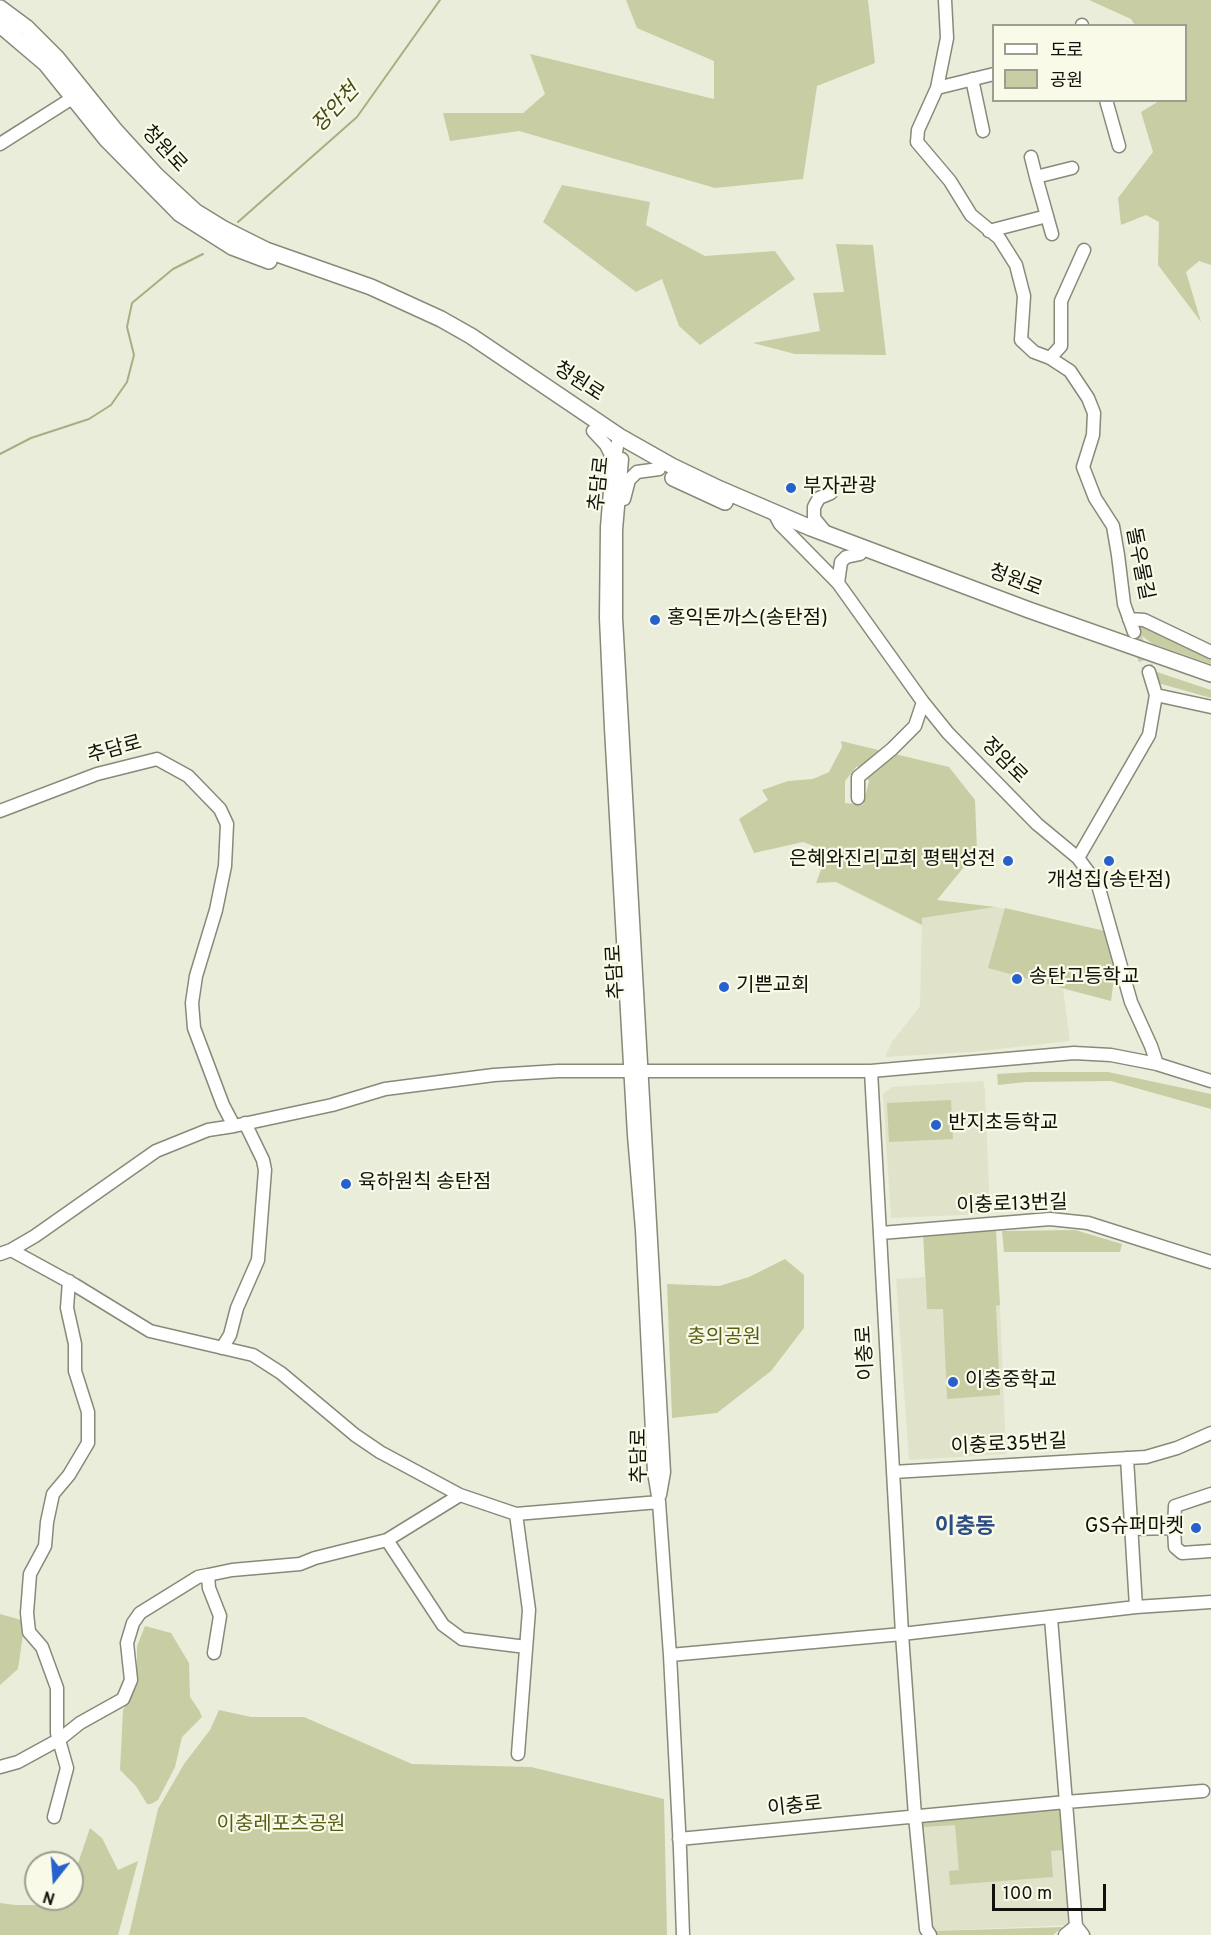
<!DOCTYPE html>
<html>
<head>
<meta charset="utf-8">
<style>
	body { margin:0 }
	#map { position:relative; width:1211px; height:1935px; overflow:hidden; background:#ebeddb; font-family:Overpass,"Noto Sans KR",sans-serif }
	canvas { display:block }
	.legend { position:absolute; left:992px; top:24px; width:195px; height:78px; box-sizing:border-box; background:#f9fbe8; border:2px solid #9c9e90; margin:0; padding:8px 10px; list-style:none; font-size:18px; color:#11120b }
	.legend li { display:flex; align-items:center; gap:12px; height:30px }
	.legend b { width:30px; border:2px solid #9c9e90 }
	.north { position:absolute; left:24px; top:1851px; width:60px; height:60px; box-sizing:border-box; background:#f9fbe8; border:2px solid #9c9e90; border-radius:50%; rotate:197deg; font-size:16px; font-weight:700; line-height:24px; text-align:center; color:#11120b }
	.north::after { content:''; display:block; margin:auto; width:21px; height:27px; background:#2761ce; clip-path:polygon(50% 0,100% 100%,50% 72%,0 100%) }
	.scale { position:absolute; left:992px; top:1884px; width:114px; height:27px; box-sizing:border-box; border:3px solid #11120b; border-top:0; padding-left:8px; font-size:18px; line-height:21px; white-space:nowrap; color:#11120b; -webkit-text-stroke:4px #f9fbe8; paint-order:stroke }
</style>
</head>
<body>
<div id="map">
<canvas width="1211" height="1935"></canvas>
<ul class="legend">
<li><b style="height:8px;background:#fff"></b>도로</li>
<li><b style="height:16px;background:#c9cda4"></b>공원</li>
</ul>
<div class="north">N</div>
<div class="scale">100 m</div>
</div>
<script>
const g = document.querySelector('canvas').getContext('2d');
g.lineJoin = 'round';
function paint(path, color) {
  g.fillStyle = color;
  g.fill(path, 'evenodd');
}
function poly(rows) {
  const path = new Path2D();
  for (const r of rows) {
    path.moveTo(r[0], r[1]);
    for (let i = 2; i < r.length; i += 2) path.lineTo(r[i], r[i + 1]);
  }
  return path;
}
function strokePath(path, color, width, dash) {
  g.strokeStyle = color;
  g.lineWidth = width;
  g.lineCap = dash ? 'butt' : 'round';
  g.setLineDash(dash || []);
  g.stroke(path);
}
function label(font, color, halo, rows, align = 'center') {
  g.font = font + ' Overpass,"Noto Sans KR",sans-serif';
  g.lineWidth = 4.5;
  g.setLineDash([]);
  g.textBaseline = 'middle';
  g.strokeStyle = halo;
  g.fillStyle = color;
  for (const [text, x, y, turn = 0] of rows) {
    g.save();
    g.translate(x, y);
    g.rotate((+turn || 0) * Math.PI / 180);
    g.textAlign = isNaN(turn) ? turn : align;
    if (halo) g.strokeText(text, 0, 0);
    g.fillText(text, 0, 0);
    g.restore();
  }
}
paint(poly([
	[996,907,1029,915,1115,970,1111,1001,1063,989,1070,1041,971,1052,885,1057,892,1042,920,1006,922,918],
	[983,1081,985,1090,990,1214,891,1218,883,1094,892,1087],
	[925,1277,927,1309,1000,1305,1006,1454,909,1460,896,1279],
	[1061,1808,1069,1925,933,1931,922,1820]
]), '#e0e3c9');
paint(poly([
	[626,0,868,0,875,63,817,86,803,179,715,188,519,131,450,141,443,113,523,113,545,94,530,54,714,99,714,61,637,28],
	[1089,0,1211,0,1211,265,1199,261,1186,272,1201,322,1158,265,1159,222,1146,215,1121,225,1118,198,1153,152,1141,112,1159,101,1186,100,1186,26,1135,25,1131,19],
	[562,185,650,202,646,225,705,256,775,251,795,279,700,345,679,326,662,279,636,292,543,222],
	[836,244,873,245,886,355,795,354,753,343,820,331,813,293,844,292],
	[1147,624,1211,655,1211,664,1153,644,1139,634,1139,626],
	[1151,670,1211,690,1211,698,1158,683],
	[841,741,949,767,975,800,977,851,937,900,996,907,922,918,922,925,836,882,816,883,822,867,824,850,803,842,754,853,739,819,768,800,762,790,788,781,813,779,829,772,842,747],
	[857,766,869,781,863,805,845,803,845,781],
	[1005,908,1105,931,1115,970,1111,1001,988,968],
	[1031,1072,1108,1072,1211,1094,1211,1109,1111,1081,1026,1082,998,1085,997,1074],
	[951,1100,953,1139,889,1142,887,1103],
	[996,1229,1000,1305,996,1306,1000,1395,947,1399,943,1309,927,1309,923,1234],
	[1075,1230,1122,1244,1120,1252,1004,1252,1002,1231],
	[785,1259,804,1275,804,1328,771,1371,717,1413,672,1418,667,1284,719,1286,749,1277],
	[0,1614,25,1621,18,1669,0,1685],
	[145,1626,171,1633,189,1663,190,1697,199,1710,202,1717,182,1737,175,1767,158,1800,151,1804,147,1804,136,1786,120,1770,123,1710,134,1691,137,1676,137,1646],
	[219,1710,251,1717,304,1717,412,1764,531,1767,664,1799,667,1935,129,1935,158,1809,184,1764,210,1730],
	[1061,1808,1064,1850,1051,1851,1053,1877,950,1885,949,1871,959,1870,955,1825,923,1827,922,1820],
	[90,1828,102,1838,118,1870,138,1861,118,1935,0,1935,0,1903,15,1905,59,1905,63,1899,72,1899,72,1881],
	[1063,1927,1053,1935,936,1935,933,1931]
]), '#c9cda4');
strokePath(poly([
	[238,222,357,117,440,0],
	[0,454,31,438,89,419,111,405,127,382,134,355,127,327,132,303,173,269,203,254]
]), '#aaad80', 2);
strokePath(poly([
	[1134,632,1149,672]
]), '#caccbc', 12, [12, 6]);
const minor = poly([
	[945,0,947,38,937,88,918,130,917,142,950,181,971,215,999,238,1016,265,1024,296,1021,340,1034,352,1050,358,1070,371,1088,398,1094,413,1093,435,1083,467,1095,498,1113,526,1118,555,1124,604,1134,632],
	[1082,25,1082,26],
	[972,79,983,131],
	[937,88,994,74],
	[1106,100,1119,146],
	[0,144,74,97],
	[1031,157,1036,177,1072,168],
	[1036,177,1047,216],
	[989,231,1047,216,1052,234],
	[1050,358,1061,346,1061,301,1084,250],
	[593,431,606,445,611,455,611,462],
	[619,436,611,479,607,527,606,618,611,728,634,1135,642,1230,654,1472,659,1502,670,1655,680,1849,683,1935],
	[622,459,616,530,616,618,664,1472,660,1495],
	[624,499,629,480,637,472,659,469],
	[773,511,780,524,838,583,923,702,948,733,1037,824,1078,858,1098,885,1131,1002,1151,1046,1157,1064],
	[827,534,814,518,814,507,819,498,831,493],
	[838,583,841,562,846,557,860,554],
	[1129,619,1144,620,1211,652],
	[1156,695,1211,707],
	[858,798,858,777,892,749,915,726,923,702],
	[0,811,97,774,157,759,188,776,220,809,227,824,225,866,216,910,196,976,192,1003,194,1028,223,1105,234,1126],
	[1078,858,1149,735,1156,695,1149,672],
	[871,1071,902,1634,915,1816,926,1929,930,1935],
	[881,1233,1050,1219,1088,1223,1211,1262],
	[11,1250,75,1285,150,1331,253,1355,281,1373,355,1435,380,1452,460,1495,516,1514,659,1502],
	[0,1254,11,1250,35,1236,156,1151,208,1130,234,1126,332,1105,385,1089,494,1075,558,1071,871,1071,1074,1053,1111,1055,1157,1064,1211,1081],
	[222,1348,230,1335,237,1308,258,1260,265,1170,263,1160,245,1123],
	[1127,1458,1136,1607],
	[893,1472,1146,1457,1177,1448,1211,1433],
	[1211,1494,1175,1506,1174,1528,1175,1547,1182,1553,1211,1551],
	[460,1495,387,1540,443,1625,462,1639,526,1647],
	[516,1514,529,1610,518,1754],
	[1131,1529,1174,1528],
	[1051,1618,1076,1926,1083,1935],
	[214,1653,220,1616,209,1588,208,1575,232,1570,300,1564,315,1558,387,1540],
	[670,1655,902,1634,1136,1607,1211,1602],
	[0,1767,18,1762,60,1739,80,1723,123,1699,131,1680,127,1643,133,1623,140,1613,198,1577,208,1575],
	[54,1817,67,1768,57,1733,57,1688,42,1647,29,1632,27,1613,30,1574,45,1546,47,1522,53,1494,69,1475,88,1443,88,1412,75,1371,75,1344,67,1308,69,1281],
	[679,1839,1066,1802,1203,1791],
	[1065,1935,1076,1926]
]);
const major = poly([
	[0,8,27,28,56,57,114,129,156,175,196,212,222,228,266,250,371,287,441,319,471,336,619,436,672,466,720,489,811,528,1029,610,1211,674],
	[0,25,46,64,107,140,180,214,232,247,269,261],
	[673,478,725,502]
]);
strokePath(minor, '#888979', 15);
strokePath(major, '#888979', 18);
strokePath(minor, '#fff', 12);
strokePath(major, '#fff', 15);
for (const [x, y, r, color] of [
	[791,488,6,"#2761ce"],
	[655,620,6,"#2761ce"],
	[1008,861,6,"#2761ce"],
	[1109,861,6,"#2761ce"],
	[1017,979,6,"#2761ce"],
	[724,987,6,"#2761ce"],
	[936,1125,6,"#2761ce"],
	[346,1184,6,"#2761ce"],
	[953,1382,6,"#2761ce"],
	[1196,1528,6,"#2761ce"]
]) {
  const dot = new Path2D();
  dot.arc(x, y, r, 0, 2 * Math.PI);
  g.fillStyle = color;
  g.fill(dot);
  strokePath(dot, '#f9fbe8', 2);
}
label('20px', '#11120b', '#f9fbe8', [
	["청원로",163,150,47],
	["청원로",578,383,33],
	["추담로",601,484,-84],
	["돌우물길",1138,564,79],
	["청원로",1015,582,21],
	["추담로",115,751,-15],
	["정암로",1003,762,45],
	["추담로",617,972,-93],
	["이충로13번길",1012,1206,-2],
	["이충로",867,1353,-93],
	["이충로35번길",1009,1446,-3],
	["추담로",641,1456,-90],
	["이충로",795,1808,-6]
]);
label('20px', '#11120b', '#f9fbe8', [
	["부자관광",803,488],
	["홍익돈까스(송탄점)",667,620],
	["은혜와진리교회 평택성전",996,861,"right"],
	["개성집(송탄점)",1109,882,"center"],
	["송탄고등학교",1029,979],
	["기쁜교회",736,987],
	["반지초등학교",948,1125],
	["육하원칙 송탄점",358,1184],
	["이충중학교",965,1382],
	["GS슈퍼마켓",1184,1528,"right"]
], 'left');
label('20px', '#5a5c14', '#f9fbe8', [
	["충의공원",724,1339],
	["이충레포츠공원",281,1826]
]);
label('italic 21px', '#474914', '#f9fbe8', [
	["장안천",337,109,-47]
]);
label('bold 22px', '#2e4d85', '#f9fbe8', [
	["이충동",965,1529]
]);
</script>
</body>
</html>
